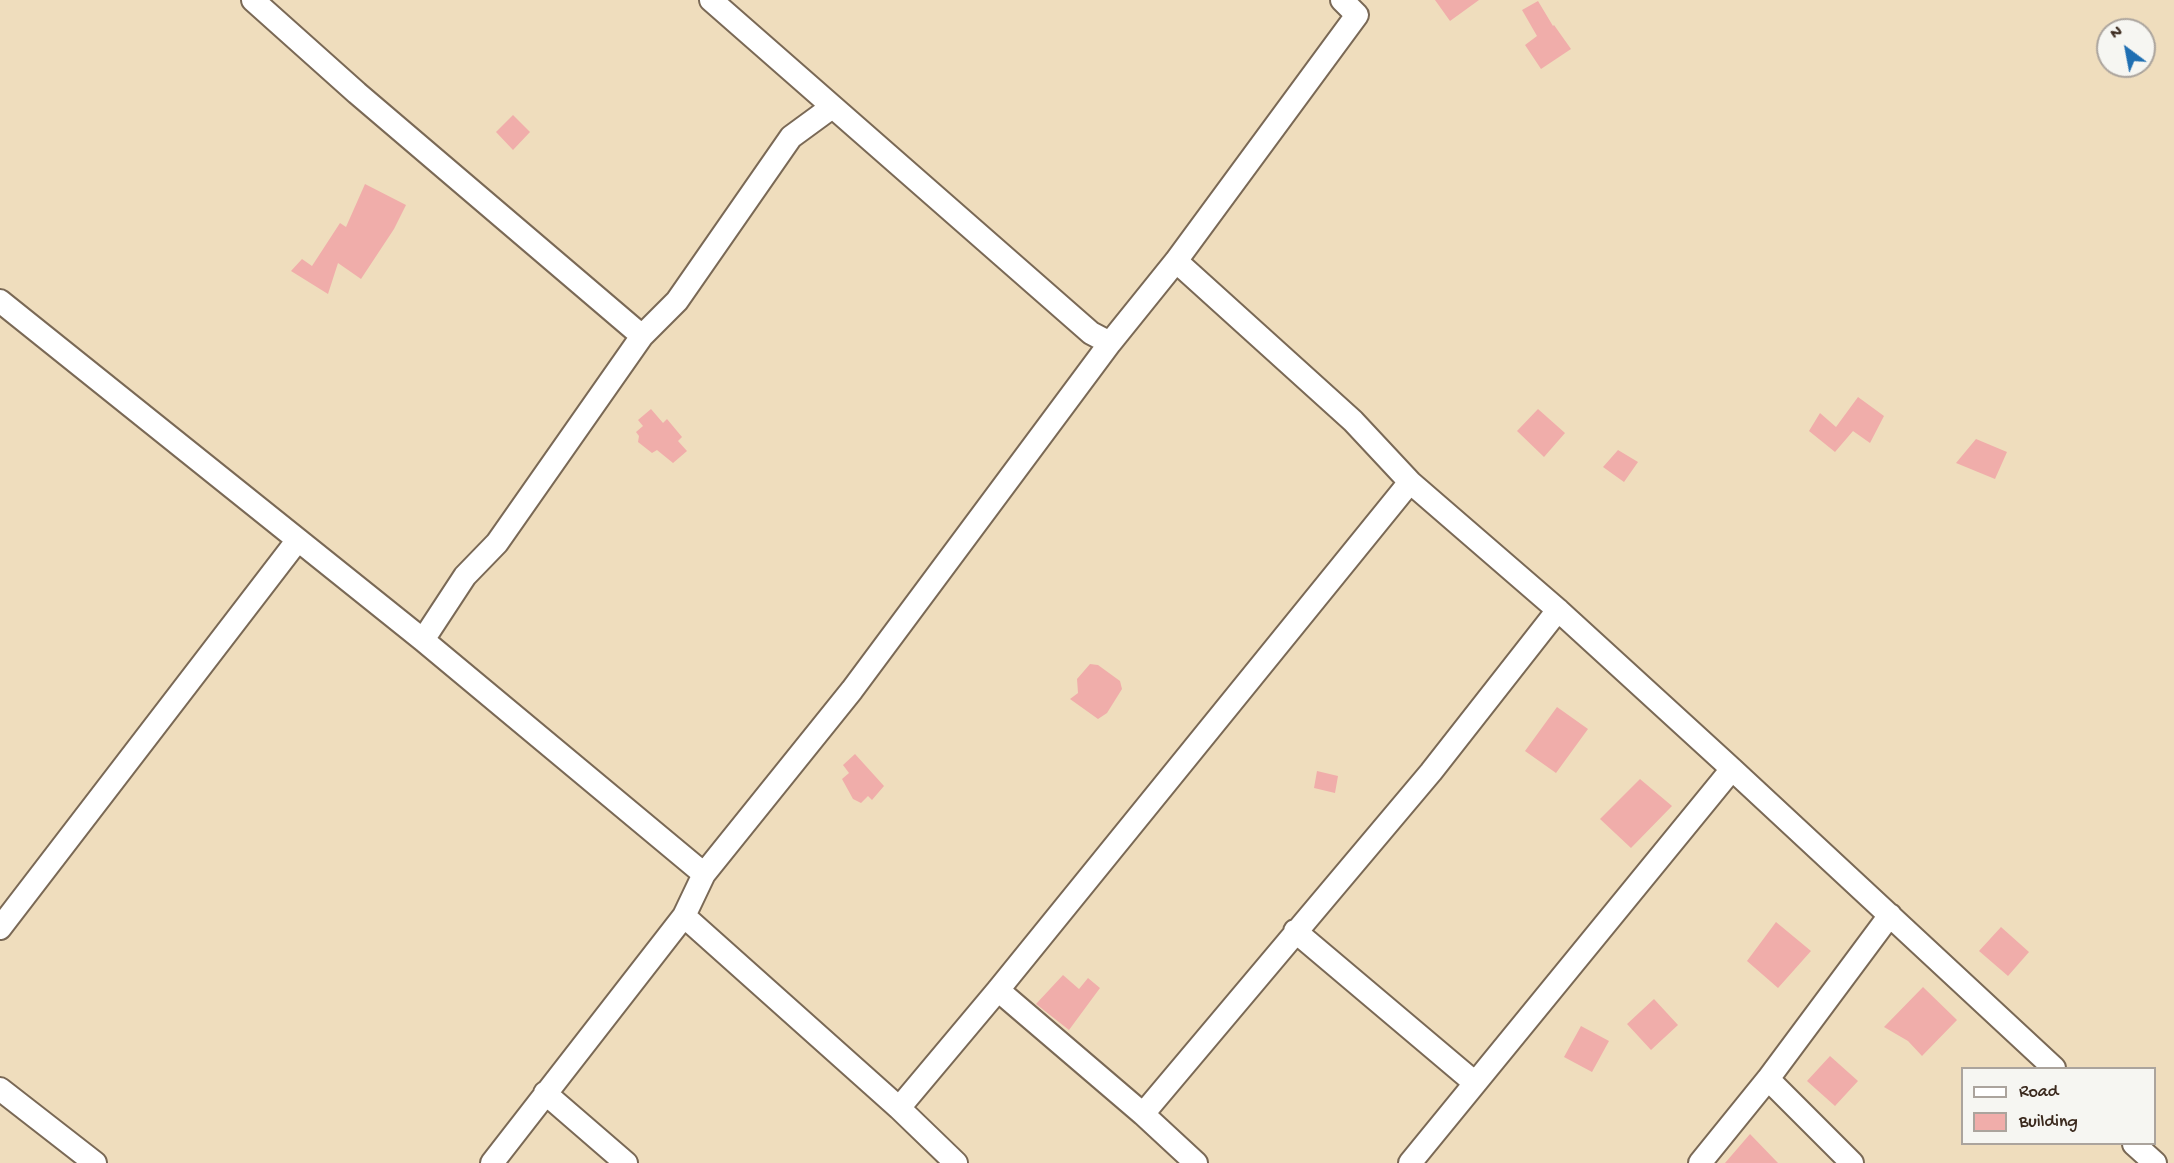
<!DOCTYPE html>
<html>
<head>
<meta charset="utf-8">
<style>
  body { margin:0 }
  #map { position:relative; width:2174px; height:1163px; overflow:hidden; background:#efddbd; font-family:"Gochi Hand",sans-serif }
  canvas { display:block }
  .legend { position:absolute; left:1961px; top:1067px; width:195px; height:78px; box-sizing:border-box; background:#f6f6f2; border:2px solid #aba49d; margin:0; padding:8px 10px; list-style:none; font-size:18px; color:#3b2a1e }
  .legend li { display:flex; align-items:center; gap:12px; height:30px }
  .legend b { width:30px; border:2px solid #aba49d }
  .north { position:absolute; left:2096px; top:18px; width:60px; height:60px; box-sizing:border-box; background:#f6f6f2; border:2px solid #aba49d; border-radius:50%; rotate:328deg; font-size:16px; font-weight:700; line-height:24px; text-align:center; color:#3b2a1e }
  .north::after { content:''; display:block; margin:auto; width:21px; height:27px; background:#1f6fb2; clip-path:polygon(50% 0,100% 100%,50% 72%,0 100%) }
</style>
</head>
<body>
<div id="map">
<canvas width="2174" height="1163"></canvas>
<ul class="legend">
<li><b style="height:8px;background:#fff"></b>Road</li>
<li><b style="height:16px;background:#f0adaa"></b>Building</li>
</ul>
<div class="north">N</div>
</div>
<script>
const c = document.querySelector('canvas').getContext('2d');
c.lineJoin = 'round';
function fill(path, color) { c.fillStyle = color; c.fill(path, 'evenodd'); }
function trace(path, color, width, dash) { c.strokeStyle = color; c.lineWidth = width; c.lineCap = dash ? 'butt' : 'round'; c.setLineDash(dash || []); c.stroke(path); }
fill(new Path2D(`
  M1435,0H1479L1450,21Z
  M1538,1L1553,26L1554,25L1571,49L1541,69L1525,45L1537,36L1522,10Z
  M513,115L530,132L513,150L496,132Z
  M365,184L406,205L394,229L361,279L338,263L328,294L291,271L302,259L312,266L340,223L346,227Z
  M1858,397L1884,416L1870,443L1853,431L1835,452L1809,431L1820,413L1836,427Z
  M651,409L663,423L667,419L682,437L678,441L687,451L673,463L657,450L652,453L638,442L639,436L636,432L643,426L638,420Z
  M1538,409L1565,433L1544,457L1517,431Z
  M1976,439L2007,452L1995,479L1956,463Z
  M1618,450L1638,462L1624,482L1603,467Z
  M1090,664L1098,665L1120,681L1122,689L1107,713L1098,719L1070,699L1078,693L1077,679Z
  M1557,707L1588,729L1556,773L1525,751Z
  M855,754L884,786L872,800L868,796L861,803L853,799L842,779L849,773L843,765Z
  M1317,771L1338,776L1335,793L1314,788Z
  M1640,779L1672,806L1631,848L1600,819Z
  M1776,922L1811,951L1778,988L1747,961Z
  M2001,927L2029,952L2008,976L1979,951Z
  M1063,975L1079,989L1088,978L1100,988L1069,1030L1036,1004Z
  M1923,987L1957,1020L1922,1056L1908,1041L1884,1027Z
  M1654,999L1678,1025L1651,1050L1627,1024Z
  M1581,1026L1609,1041L1592,1072L1564,1057Z
  M1830,1056L1858,1081L1835,1106L1807,1081Z
  M1750,1134L1778,1163H1725Z`), '#f0adaa');
const minor = new Path2D(`
  M253,0L357,93L642,336
  M711,0L1091,333L1110,343
  M1176,261L1353,421L1410,482L1558,610L1732,769L2054,1068
  M0,301L423,640L704,874
  M423,640L465,576L497,543L642,336L677,301L791,137L832,107
  M684,916L899,1108L956,1163
  M0,928L297,541
  M1295,931L1475,1083
  M998,990L1143,1114
  M1768,1079L1852,1163
  M0,1089L95,1163
  M545,1093L626,1163
  M899,1108L998,990L1410,482
  M2134,1144L2155,1163
  M492,1163L684,916L704,874L852,690L1110,343L1176,261L1357,15L1342,0
  M1196,1163L1143,1114L1431,772L1558,610
  M1410,1163L1732,769
  M1700,1163L1768,1079L1890,915`);
trace(minor, '#7a6956', 26);
trace(minor, '#fff', 22);
</script>
</body>
</html>
